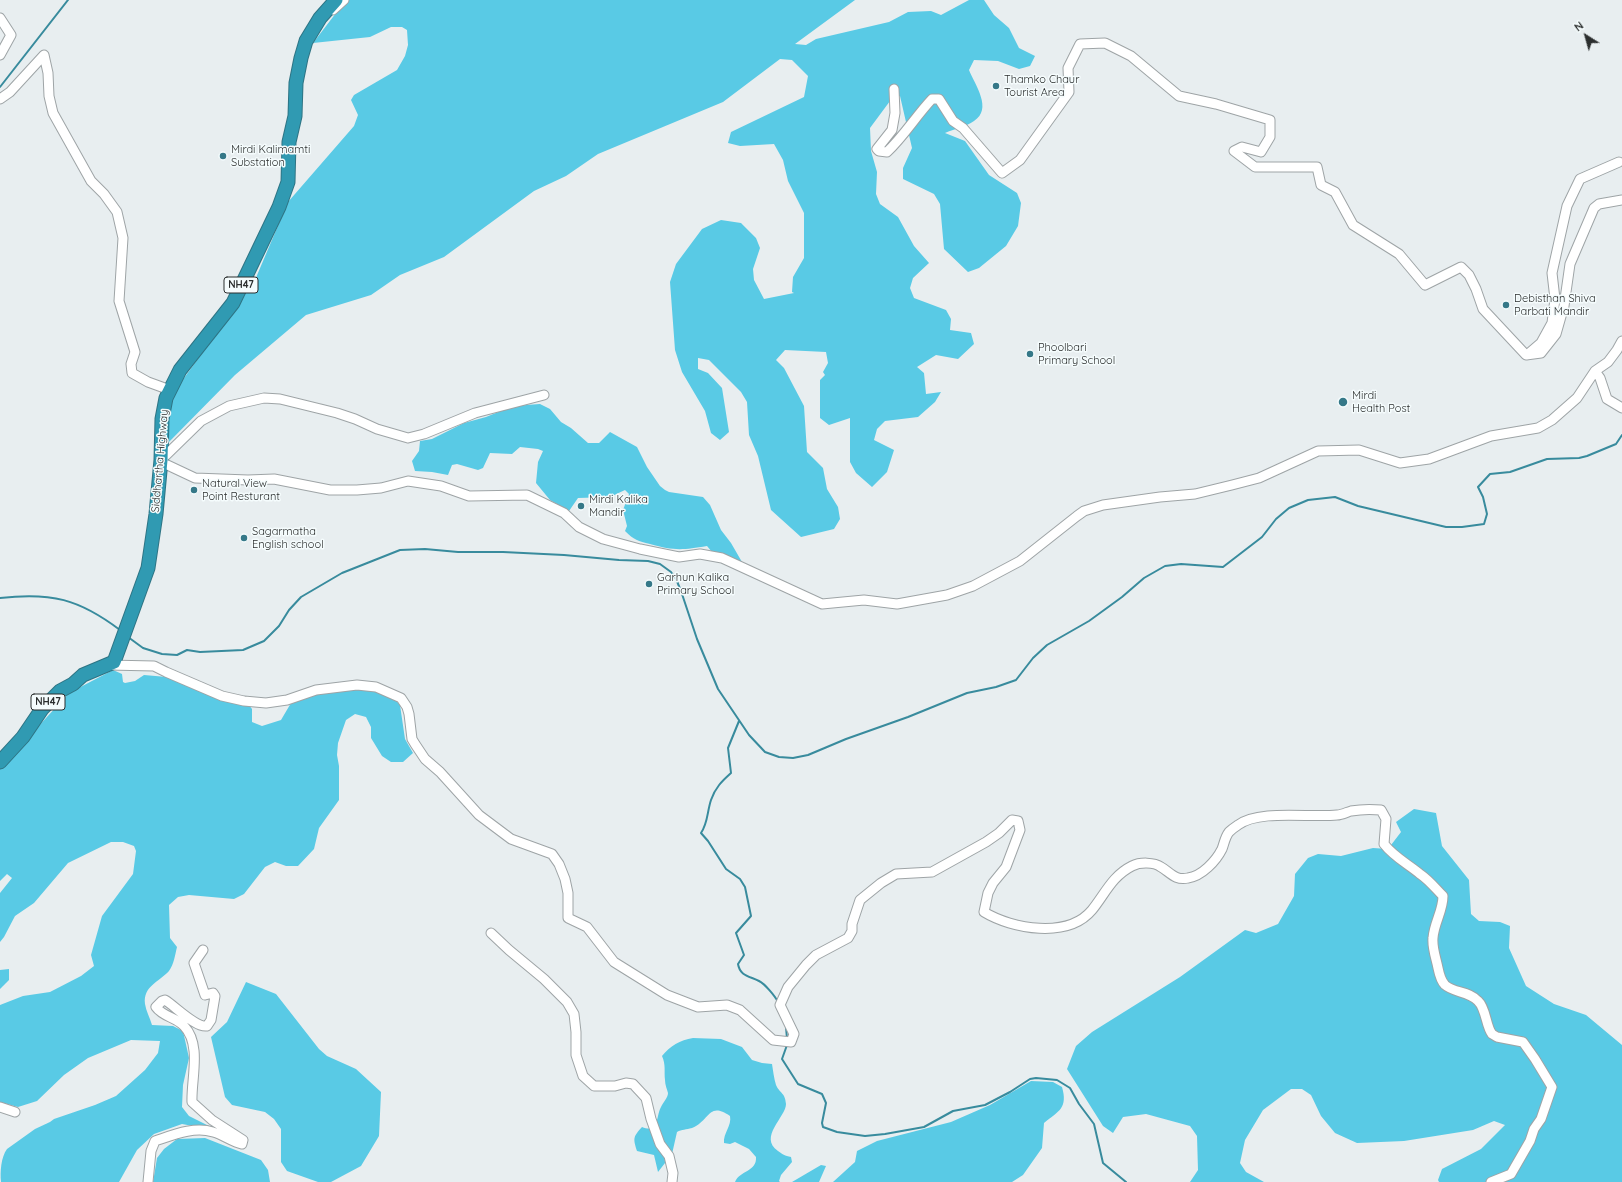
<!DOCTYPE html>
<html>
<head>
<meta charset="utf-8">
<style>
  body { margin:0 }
  #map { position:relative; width:1622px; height:1182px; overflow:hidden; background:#e8eef0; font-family:Quicksand,sans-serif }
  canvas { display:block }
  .north { position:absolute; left:1566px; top:16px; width:40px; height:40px; -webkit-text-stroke:3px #f5fcfd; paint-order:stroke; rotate:323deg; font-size:11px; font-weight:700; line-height:16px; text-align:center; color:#2b2e2e }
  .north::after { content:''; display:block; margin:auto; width:14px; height:18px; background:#2b2e2e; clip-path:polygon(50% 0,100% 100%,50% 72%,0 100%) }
</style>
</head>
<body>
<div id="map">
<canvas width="1622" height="1182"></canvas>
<div class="north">N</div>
</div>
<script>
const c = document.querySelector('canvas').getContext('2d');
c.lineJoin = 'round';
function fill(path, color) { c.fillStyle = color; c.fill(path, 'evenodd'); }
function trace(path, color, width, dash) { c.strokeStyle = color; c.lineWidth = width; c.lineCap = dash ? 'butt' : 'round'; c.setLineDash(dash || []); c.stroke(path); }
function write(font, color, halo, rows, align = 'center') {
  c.font = font + ' Quicksand,sans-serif'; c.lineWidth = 3; c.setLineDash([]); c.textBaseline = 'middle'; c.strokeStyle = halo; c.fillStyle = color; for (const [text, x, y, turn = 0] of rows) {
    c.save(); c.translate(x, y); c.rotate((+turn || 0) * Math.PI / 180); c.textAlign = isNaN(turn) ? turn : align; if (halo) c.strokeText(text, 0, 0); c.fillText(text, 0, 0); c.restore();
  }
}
fill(new Path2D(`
  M346,0H855L795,44L806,45L816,39L889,22L908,12L931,11L941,15L969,0H984L994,15L1009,28L1019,48L1035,56L1030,66L1019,69L998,61L974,60L969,70C975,85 993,109 974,121C966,127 954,129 945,133L965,141L989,175L1017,193L1021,203L1018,226L1006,246L979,268L968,272L944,249L940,204L934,194L903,179V168L912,148L900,96L890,101L870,128L871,151L877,172L876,194L880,204L898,217L914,246L929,263L913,278L910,288L914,298L946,310L951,319L950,330L971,333L974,344L958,359L936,355L917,367L924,373L926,394L941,392L935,402L918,417L885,421L877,429L874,440L894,450L887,472L872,487L856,473L850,462V418L829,425L820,418V380L825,375L823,372L828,363L826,352L785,350L776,360L784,368L804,406L807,452L823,468L827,489L838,507L840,519L834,529L801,537L771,510L758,456L749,435L747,402L741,392L709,360L698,358V369L708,373L722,388L729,432L720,440L711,433L705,411L682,372L675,350L670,282L676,264L702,229L721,220L741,223L756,238L760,248L753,269L754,280L764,299L794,293L792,292L793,277L804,258V213L788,181L783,160L774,144L740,146L728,143L731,132L804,97L808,76L792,60L780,59L723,102L598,154L566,176L534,191L444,257L400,275L371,295L306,315L235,375L169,442L164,433L168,411L179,385L255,280L288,202L354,126L358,115L351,100L354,95L397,70L405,56L408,45L407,30L402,27H391L370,37L313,43Z
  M540,404L550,409L561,422L571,428L588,443H599L610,432L637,447L647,467L660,486L665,490L669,492L703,497L710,505L721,530L731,543L742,562L712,552L707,546C683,550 674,551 650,544C638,541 634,540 625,531L627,526L623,510L629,494L625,490L610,497L578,498L569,511L550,500L536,483L538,462L543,451L538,449L520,447L512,454L490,453L483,468L478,470L457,464L452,465L448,475L432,472L415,471L412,461L419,451L420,441L432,439L464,423L486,417L513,406Z
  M113,670L122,674L123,682L125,683L135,681L144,675L167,677L249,705L252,709V722L262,726L281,720L291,703L307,695L362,688L389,696L395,699L400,705L405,739L413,753L403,762H391L382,756L371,738V727L366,717L355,714L346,720L338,743L337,755L339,766V800L319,828L314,849L298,866H286L275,862L265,867L244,894L234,899L189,895L178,897L169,905L170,938L177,947C175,955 174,964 169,971C159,982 143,986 145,1004C146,1011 150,1018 152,1025L173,1026L183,1031L189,1058L183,1085L182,1107L189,1116L215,1129L204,1128L182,1124L154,1134L137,1150L119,1182H1C0,1172 1,1157 7,1149L35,1129L50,1122L54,1119L95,1105L116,1096L145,1070L158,1053L160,1041L131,1040L88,1058L64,1075L37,1101L18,1107L0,1102V1005L23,996L50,992L81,976L94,966L91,955L102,916L133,874L136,851L134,846L123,842H111L68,863L34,903L15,916L4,937L0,942V893L12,878L7,874L0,881V768L69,693Z
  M1414,809L1436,813L1442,846L1469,880L1471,914L1479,921L1500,922L1510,926L1509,948L1526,986L1554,1004L1586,1015L1622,1045V1182H1439L1438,1180L1442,1169L1481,1149L1505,1125L1494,1121L1473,1130L1404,1141L1357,1143L1335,1133L1321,1116L1311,1095L1302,1089H1291L1263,1110L1245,1140L1240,1163L1246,1172L1264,1182H1190L1198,1170L1197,1136L1190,1126L1146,1114L1123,1117L1113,1133L1103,1126L1067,1069L1076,1046L1092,1032L1180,977L1245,930L1256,933L1278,924L1294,896L1295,874L1308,858L1318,854L1341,856L1373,848L1388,849L1401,832L1396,822Z
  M9,969V980L0,989V970Z
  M246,982L276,994L319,1049L327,1056L356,1069L381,1092L379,1136L361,1166L331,1182H318L287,1171L281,1162V1129L274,1119L265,1112L232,1105L225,1097L211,1037L227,1022Z
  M693,1038L721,1039L742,1047L752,1060L762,1063L772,1064C773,1070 774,1079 776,1085C780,1094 785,1092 786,1104C786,1117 758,1137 778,1151C782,1154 785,1156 791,1157L792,1162L781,1175L779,1181L780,1182H735C740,1170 757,1172 756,1157L749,1149L735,1142L730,1144L724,1143C723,1133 732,1126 730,1116C708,1101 710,1121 692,1128C686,1130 682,1129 677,1132L672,1154L658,1172L654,1155L637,1151C633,1138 633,1137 642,1127C659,1134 656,1116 661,1107C663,1102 668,1098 668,1093C667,1089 665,1085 665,1080C664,1071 666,1065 662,1056C670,1046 680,1040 693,1038Z
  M1031,1081L1053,1082L1062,1087C1068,1108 1059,1111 1044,1123L1042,1148L1023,1175L1012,1182H833L855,1162L857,1151L877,1141L951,1122L990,1105Z
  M205,1138L261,1160L268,1170L270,1182H153L157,1158L164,1149L177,1139Z
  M821,1165L826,1166L819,1182H792Z`), '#59cae5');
trace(new Path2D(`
  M0,87L68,0
  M0,598C51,592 79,599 120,630
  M128,637L143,648L162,654L177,655L187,650L200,652L243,650L264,641L279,626L289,610L301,597L342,573L400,550L425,549L458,552H503L564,555L619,560L648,561L660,564L671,572L676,579L681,591L697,639L718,689L749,735L765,752L779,757L793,758L808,755L846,739L908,717L967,693L996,687L1016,680L1033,658L1047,645L1089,621L1122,597L1144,578L1165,566L1181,564L1223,567L1262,537L1276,519L1289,508L1308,500L1335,497L1358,506L1446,527H1462L1484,524L1487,514L1483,497L1478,487L1490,474L1510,472L1547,459L1579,458L1587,456L1616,444L1622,435
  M739,721L728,748L731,773C722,781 715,788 711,800C707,812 708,823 701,833L708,841L726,869L740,879L745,887L751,916L736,933L744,955L738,964C740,976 749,976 759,981C765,984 775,996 778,1002
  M786,1027L787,1039
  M787,1045L782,1059L798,1084L822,1094L826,1103L822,1123L823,1127L837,1132L865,1136L885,1134L924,1127L953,1111L985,1105L1010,1092L1030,1079L1036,1078L1057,1080L1070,1088L1079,1104L1094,1124L1103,1163L1126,1182`), '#388b9d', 2);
const minor = new Path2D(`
  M333,10L344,0
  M0,18L11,35L0,55
  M894,89L895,113L892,130L877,149L879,151L887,152C904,136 916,116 932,99H939L953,121L963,128L1002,173L1020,160L1069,92L1068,68L1080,44L1105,43L1131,56L1179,96L1216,104L1270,120V137L1261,152L1242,147L1234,151L1255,167H1317L1321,185L1335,192L1353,225L1399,254L1425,285L1461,267L1469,275L1476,289L1483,309L1526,355L1541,353L1556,334L1564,306L1570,264L1594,208L1599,204L1622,200
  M0,99L10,92L44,55L48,73L49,96L53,113L91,181L104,194L117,212L123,238L119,301L135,352L131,364L132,373L148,382L170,390
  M1527,355L1541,343L1552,323L1555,299L1552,273L1567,206L1580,179L1619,162
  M1595,371L1600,378L1607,399L1622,408
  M161,460L201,421L229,406L264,398L280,399L337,413L355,419L377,429L408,438L424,434L475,413L544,395
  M161,462L195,478L248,480L274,479L330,490H357L381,488L408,481L441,486L469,496L527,495L564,513L579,527L603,539L640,549L679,557L700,554L722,558L822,604L864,600L897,604L947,595L973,586L1020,561L1077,516L1084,511L1103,505L1160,497L1195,494L1232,485L1259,478L1318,451L1359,450L1400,463L1429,459L1491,436L1538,428L1552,420L1577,398L1595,371L1608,362L1617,350L1622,341
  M108,665L154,666L166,672L222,696L244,701L266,703L287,700L316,690L357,685L376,687L401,698L407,707L409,714L412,739L415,744L425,759L440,772L479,815L511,839L552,854L559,864L565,879L568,893V918L587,927L614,962L667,995L698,1007L727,1005L740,1010L773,1040L791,1042L794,1034L780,1005L788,987L806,965L816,955L848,938L852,931V924L860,900L881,883L896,874L932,872L986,842L999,833L1012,820L1018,821L1020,830L1006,867L993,883L988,893L984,912C1012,929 1068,939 1092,910C1105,894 1112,876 1132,866C1140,862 1154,862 1161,867C1170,872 1175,881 1188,878C1202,876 1216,861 1222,849C1224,844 1225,837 1229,832C1231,830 1235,827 1238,825C1259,809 1310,818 1337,815C1342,815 1347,812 1351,811C1362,809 1371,809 1381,810L1386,819L1384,844C1394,857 1408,864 1420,874C1429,880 1436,889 1443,896C1443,911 1434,923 1433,938C1432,948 1436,958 1438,968C1439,973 1441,981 1445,985C1454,993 1469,991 1478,1001C1486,1008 1486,1027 1492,1034L1497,1037L1523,1042L1535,1059L1552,1087L1541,1119L1534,1129L1530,1141L1511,1174L1491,1182
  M491,933L509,950L544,979L567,1002L574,1014L576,1032V1055L583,1076L594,1086H615L626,1083L633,1084L646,1098L651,1119L660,1144L669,1156L673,1173L672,1182
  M0,1107L15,1112
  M148,1182L151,1151L155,1141C173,1135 194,1126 213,1132C224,1135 232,1142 242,1144L243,1140L212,1120L192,1102C191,1079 202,1045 184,1026C176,1017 163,1017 156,1007L162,1001L165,1000C175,1006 196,1028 207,1026L211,1020L215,996L213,993L205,995L194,963L203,950`);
const highway = new Path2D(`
  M0,762L23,737L42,709L60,691L73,684L83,675L114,662L148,568L156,514L161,460L162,419L166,398L180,370L233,303L279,207L288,182L289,142L295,116L296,83L301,58L306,41L320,18L336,0`);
trace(minor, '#9ea4a6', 11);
trace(highway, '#2e7484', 15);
trace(minor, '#fff', 9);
trace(highway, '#309ab2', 13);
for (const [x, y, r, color] of [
  [996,86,4,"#357888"],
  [223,156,4,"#357888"],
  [1506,305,4,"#357888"],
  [1030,354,4,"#357888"],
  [1343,402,5,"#357888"],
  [194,490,4,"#357888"],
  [581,506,4,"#357888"],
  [244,538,4,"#357888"],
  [649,584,4,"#357888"]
]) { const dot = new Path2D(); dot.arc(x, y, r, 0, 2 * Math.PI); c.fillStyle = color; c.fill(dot); trace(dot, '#f5fcfd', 1.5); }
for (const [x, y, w] of [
  [241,285,34],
  [48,702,34]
]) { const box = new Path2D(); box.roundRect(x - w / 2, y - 8, w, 16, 3); c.fillStyle = '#f5fcfd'; c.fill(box); trace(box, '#2b2e2e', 1); }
write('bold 10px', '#2b2e2e', null, [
  ["NH47",241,285],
  ["NH47",48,702]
]);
write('11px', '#2b2e2e', '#f5fcfd', [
  ["Thamko Chaur",1004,80],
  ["Tourist Area",1004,93],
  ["Mirdi Kalimamti",231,150],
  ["Substation",231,163],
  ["Debisthan Shiva",1514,299],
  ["Parbati Mandir",1514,312],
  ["Phoolbari",1038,348],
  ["Primary School",1038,361],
  ["Mirdi",1352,396],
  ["Health Post",1352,409],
  ["Natural View",202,484],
  ["Point Resturant",202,497],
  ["Mirdi Kalika",589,500],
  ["Mandir",589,513],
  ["Sagarmatha",252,532],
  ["English school",252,545],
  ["Garhun Kalika",657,578],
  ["Primary School",657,591]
], 'left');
write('11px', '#2b2e2e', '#f5fcfd', [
  ["Siddhartha Highway",160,461,-85]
]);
</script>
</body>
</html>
